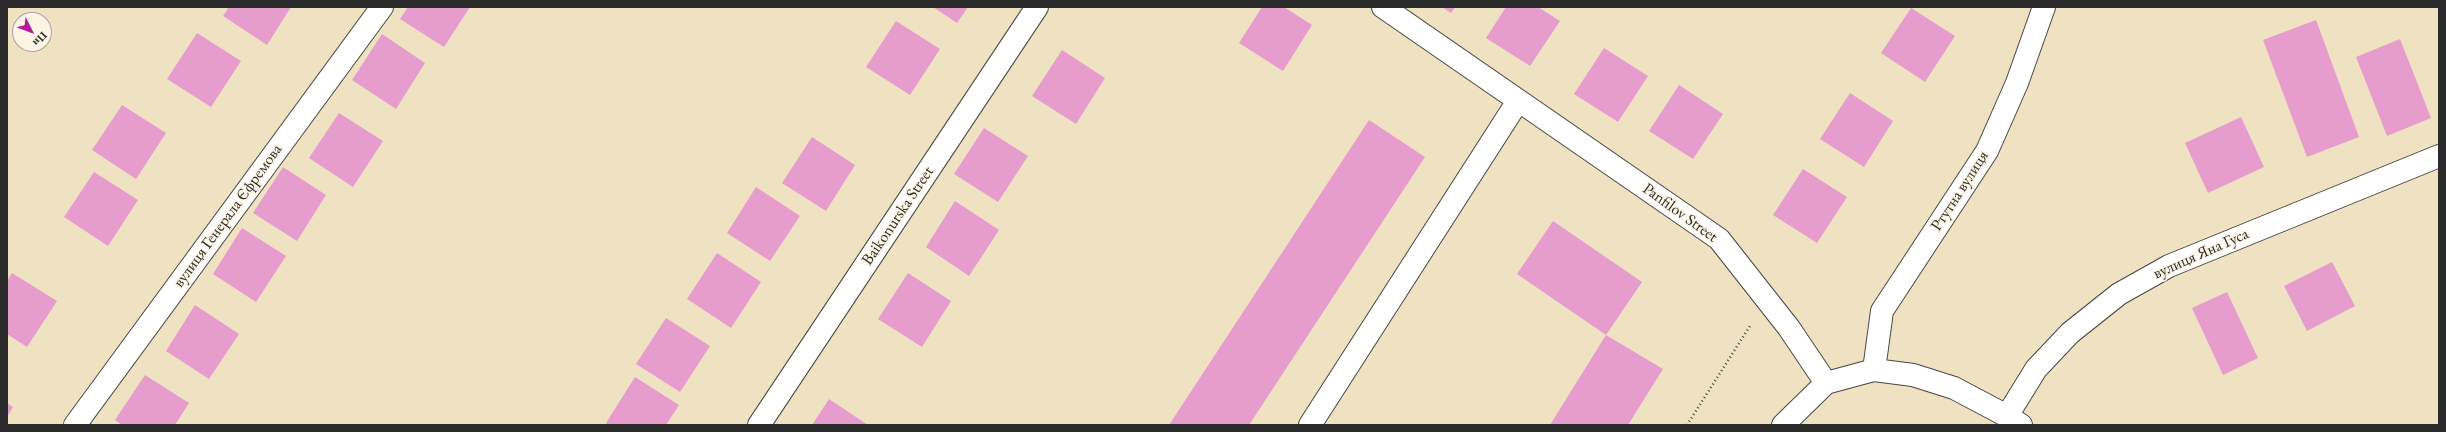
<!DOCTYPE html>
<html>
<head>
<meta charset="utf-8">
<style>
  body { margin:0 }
  #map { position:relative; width:2446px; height:432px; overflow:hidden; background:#efe2c2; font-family:"EB Garamond",serif }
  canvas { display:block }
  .frame { position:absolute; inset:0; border:8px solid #2b2b2b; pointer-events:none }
  .north { position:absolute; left:12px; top:12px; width:40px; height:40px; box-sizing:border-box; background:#fcf5e5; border:1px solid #a8a49b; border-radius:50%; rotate:132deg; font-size:11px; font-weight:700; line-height:16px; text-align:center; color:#2b2b2b }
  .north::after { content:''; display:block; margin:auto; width:14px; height:18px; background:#b5179e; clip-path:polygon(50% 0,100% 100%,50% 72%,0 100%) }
</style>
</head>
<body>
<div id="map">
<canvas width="2446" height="432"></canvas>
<div class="frame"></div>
<div class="north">Пн</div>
</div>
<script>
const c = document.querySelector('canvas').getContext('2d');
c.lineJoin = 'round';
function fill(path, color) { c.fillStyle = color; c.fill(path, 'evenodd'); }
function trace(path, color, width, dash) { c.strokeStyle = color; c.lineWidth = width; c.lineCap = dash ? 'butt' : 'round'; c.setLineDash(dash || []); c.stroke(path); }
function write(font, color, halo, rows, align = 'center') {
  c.font = font + ' "EB Garamond",serif'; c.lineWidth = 3.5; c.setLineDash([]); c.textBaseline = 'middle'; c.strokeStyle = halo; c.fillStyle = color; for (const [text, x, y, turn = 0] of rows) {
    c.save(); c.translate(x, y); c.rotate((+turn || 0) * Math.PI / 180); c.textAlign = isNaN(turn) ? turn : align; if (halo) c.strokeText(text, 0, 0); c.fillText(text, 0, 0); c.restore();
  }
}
fill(new Path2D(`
  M229,7H291L267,45L223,16Z
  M408,7H470L444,47L400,19Z
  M933,7H968L957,23Z
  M1262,7H1284L1312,25L1283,71L1239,43Z
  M1442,7H1455L1451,13Z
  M1506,7H1538L1560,21L1530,66L1486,38Z
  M1911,8L1955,36L1925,82L1881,53Z
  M2316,20L2359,137L2307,157L2263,40Z
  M896,21L940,49L910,95L866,67Z
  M197,33L241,61L211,107L167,79Z
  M382,34L425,63L396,109L352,80Z
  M2400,39L2431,118L2387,136L2356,57Z
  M1604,48L1648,76L1618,122L1574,94Z
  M1062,50L1105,78L1076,124L1032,96Z
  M1679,85L1723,114L1693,159L1649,131Z
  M1850,93L1893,121L1864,167L1820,139Z
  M122,105L166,133L136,179L92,150Z
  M339,113L383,141L353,187L309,158Z
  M2241,117L2264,167L2208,193L2185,143Z
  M1369,120L1425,157L1249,425H1169Z
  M984,128L1028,156L998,202L954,174Z
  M812,137L855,165L826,211L782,183Z
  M283,167L326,195L297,241L253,213Z
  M1803,169L1847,197L1817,243L1773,215Z
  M94,172L138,200L108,246L64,217Z
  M756,187L800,216L770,261L727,233Z
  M955,201L999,230L969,276L926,247Z
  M1553,221L1642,282L1606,335L1663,369L1628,425H1550L1606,335L1517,274Z
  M242,228L286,256L256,302L213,274Z
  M717,253L761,282L731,328L687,299Z
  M2332,262L2355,306L2307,331L2284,286Z
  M12,273L57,301L27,347L7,334V281Z
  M908,273L951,301L922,347L878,319Z
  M2227,292L2258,358L2223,375L2192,308Z
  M195,305L239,334L209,379L166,351Z
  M666,318L710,346L680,392L636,364Z
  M145,375L189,403L175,425H122L115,420Z
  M635,377L679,405L666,425H609L606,423Z
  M829,399L868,425H812Z
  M7,403L13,407L7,417Z`), '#e69ccd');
const minor = new Path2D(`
  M1383,7L1719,239L1789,328L1826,383
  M1874,370L1882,311L1987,151L2017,83L2044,7
  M2007,416L2036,369L2070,333L2119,294L2169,266L2439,156
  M75,425L382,7
  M759,425L1037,7
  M1310,425L1518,101`);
const major = new Path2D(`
  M1783,425L1826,383L1874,370L1913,375L1954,388L2007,416L2021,425`);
trace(minor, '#484642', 24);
trace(major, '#484642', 24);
trace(new Path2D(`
  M1687,425L1750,326`), '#484642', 2.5, [1, 3]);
trace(minor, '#fff', 22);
trace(major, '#fff', 22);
write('16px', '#2b2b2b', '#fcf5e5', [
  ["Ртутна вулиця",1960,191,-57],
  ["Panfilov Street",1680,213,36],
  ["вулиця Генерала Єфремова",228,216,-54],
  ["Baikonurska Street",898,216,-56],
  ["вулиця Яна Гуса",2201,254,-24]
]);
</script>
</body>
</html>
